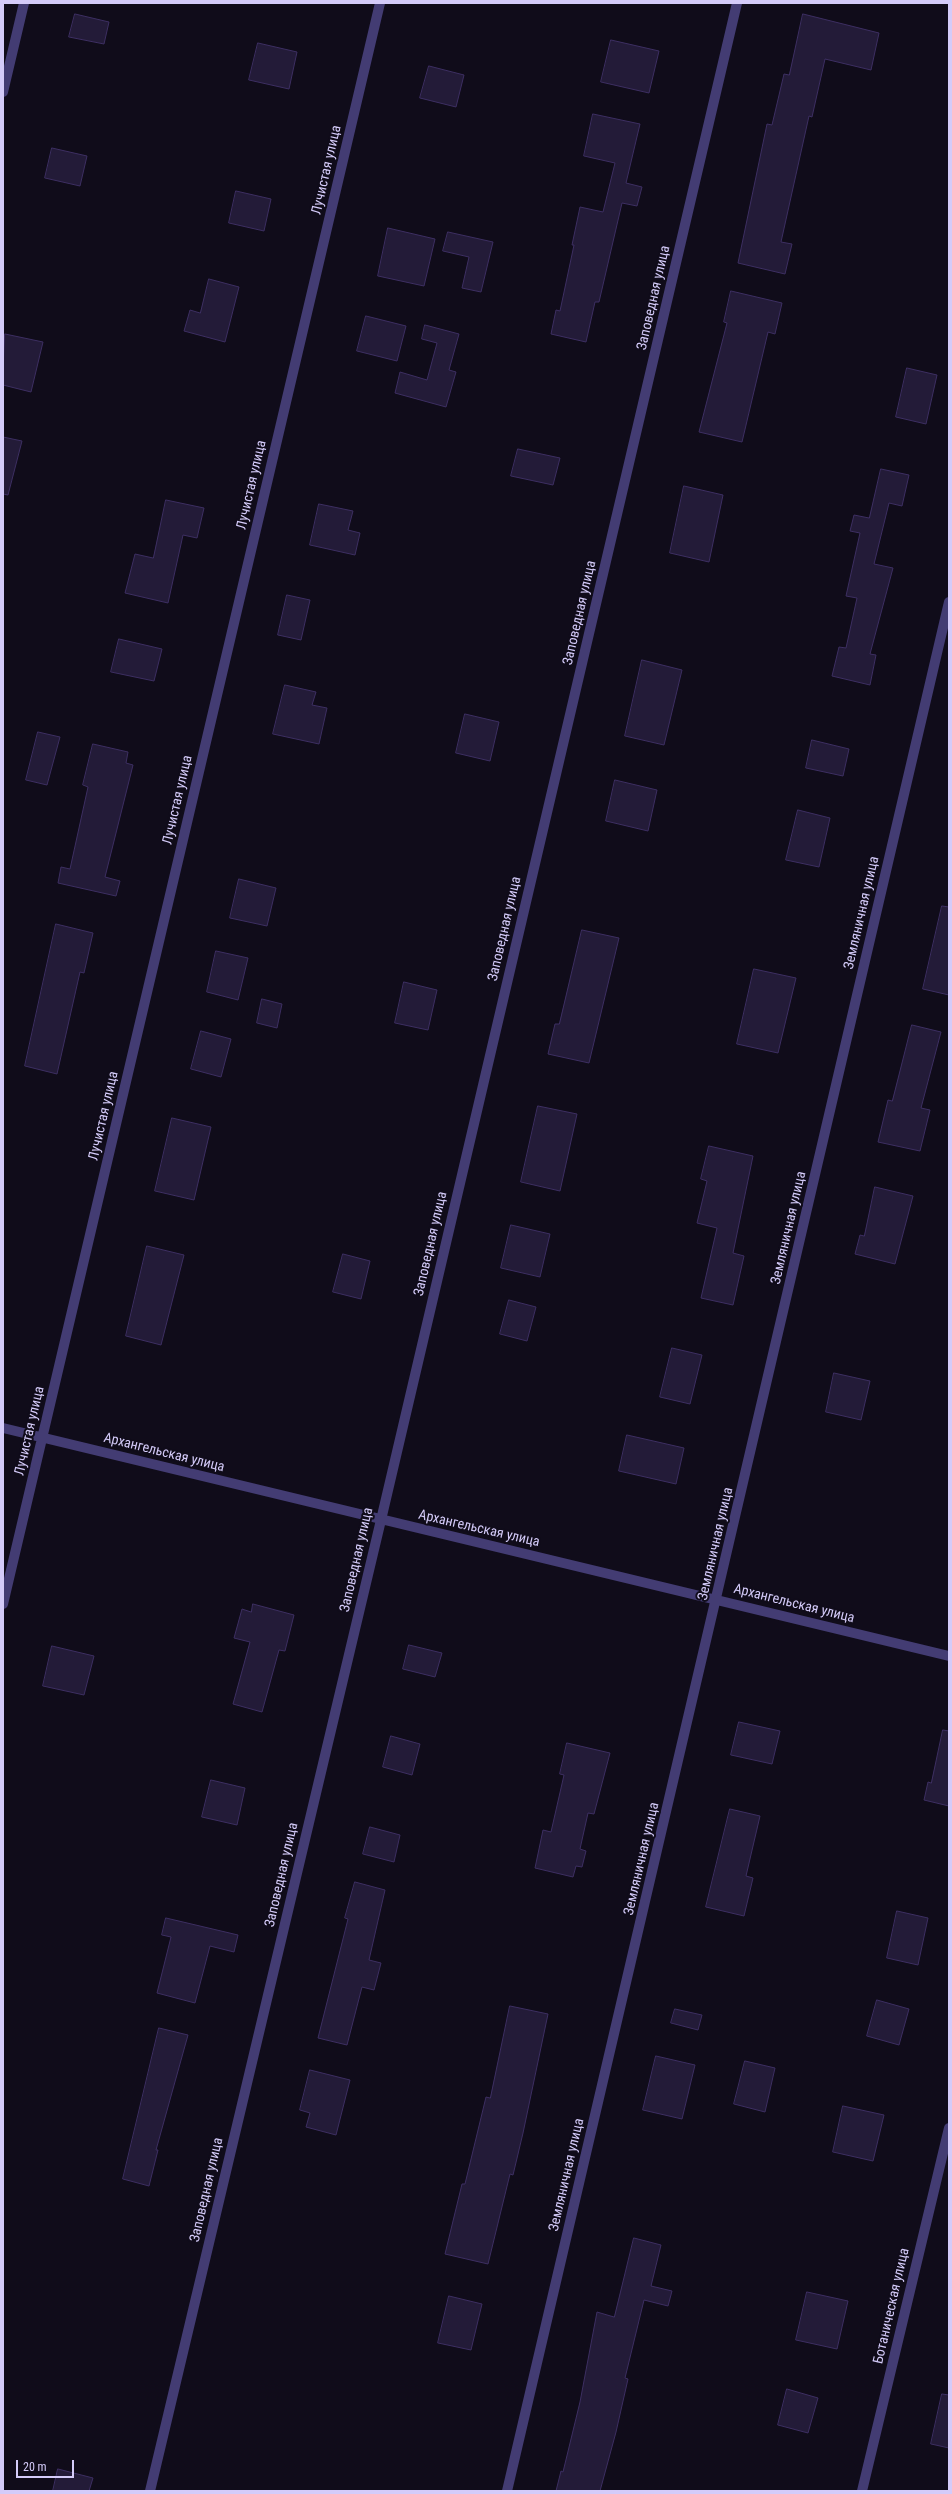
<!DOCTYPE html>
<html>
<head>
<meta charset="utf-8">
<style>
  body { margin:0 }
  #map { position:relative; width:952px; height:2494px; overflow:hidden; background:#100c1a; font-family:"Roboto Condensed",sans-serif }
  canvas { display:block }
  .frame { position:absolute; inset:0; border:4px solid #d4cbf9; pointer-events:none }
  .scale { position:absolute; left:16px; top:2460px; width:58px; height:18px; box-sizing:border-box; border:2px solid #d4cbf9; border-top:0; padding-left:5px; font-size:12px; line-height:14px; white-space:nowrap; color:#d4cbf9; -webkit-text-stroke:3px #100c1a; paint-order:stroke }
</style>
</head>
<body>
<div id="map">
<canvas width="952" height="2494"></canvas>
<div class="frame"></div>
<div class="scale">20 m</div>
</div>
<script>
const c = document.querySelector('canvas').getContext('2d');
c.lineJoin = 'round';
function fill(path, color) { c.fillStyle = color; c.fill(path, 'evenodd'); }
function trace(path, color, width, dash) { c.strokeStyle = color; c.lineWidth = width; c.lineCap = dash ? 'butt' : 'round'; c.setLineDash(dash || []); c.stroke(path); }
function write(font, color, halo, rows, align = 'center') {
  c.font = font + ' "Roboto Condensed",sans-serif'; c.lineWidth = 4; c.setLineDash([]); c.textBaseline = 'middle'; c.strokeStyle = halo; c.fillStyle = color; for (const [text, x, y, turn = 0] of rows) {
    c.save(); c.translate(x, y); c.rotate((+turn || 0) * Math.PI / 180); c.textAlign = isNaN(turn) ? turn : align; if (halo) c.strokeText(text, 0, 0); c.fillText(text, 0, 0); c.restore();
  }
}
const building = new Path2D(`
  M75,14L109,22L104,44L69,37Z
  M803,14L879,33L871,70L825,59L812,117L809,116L781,242L792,244L785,274L738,263L767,124L772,125L784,74L789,75Z
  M611,40L659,51L649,93L601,82Z
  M258,43L297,52L289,89L249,80Z
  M429,66L464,75L456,107L420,98Z
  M593,114L640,124L626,183L642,187L637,206L622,203L599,302H595L586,342L551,334L556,310L560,311L574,245H572L580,207L603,212L615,163L584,156Z
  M52,148L87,156L80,186L45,178Z
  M236,191L271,199L264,231L229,223Z
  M388,228L435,239L424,286L378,276Z
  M448,232L493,242L481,292L462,288L469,257L443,251Z
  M209,279L239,287L225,342L184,331L190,310L200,313Z
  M731,291L782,303L775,334L768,332L742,442L699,432L727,323L724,322Z
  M366,316L406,326L397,361L357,351Z
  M425,325L459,334L449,370L456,372L446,407L395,393L400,372L427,380L437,343L422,339Z
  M5,334L43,342L31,392L3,385Z
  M907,368L937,375L926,424L896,417Z
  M3,437L22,441L8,495L3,494Z
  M518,449L560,458L553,485L511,476Z
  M881,469L909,475L902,506L889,503L874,564L893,568L870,654L876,655L870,685L832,676L839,647L846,648L857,598L846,596L860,533L850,531L854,515L869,518Z
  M684,486L723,495L709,562L670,553Z
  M166,500L204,508L197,538L183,535L168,603L125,593L135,554L153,558Z
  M319,504L353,511L348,530L360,533L355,555L310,545Z
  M287,595L310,600L301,640L278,635Z
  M119,639L162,649L154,681L111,672Z
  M642,660L682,670L664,745L625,736Z
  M285,685L316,692L312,705L327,708L319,744L273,734Z
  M465,714L499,722L490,761L456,753Z
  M38,732L60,737L47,785L26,780Z
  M812,740L849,749L843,776L806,768Z
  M93,744L128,752L126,763L133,765L105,877L120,881L116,896L58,883L61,867L70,869L88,787L83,785Z
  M615,780L657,790L648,831L606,821Z
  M798,810L830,818L819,867L786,860Z
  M239,879L276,888L267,926L230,918Z
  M942,906L949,907V995L923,989Z
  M56,924L93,933L84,973L80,972L57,1074L25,1066Z
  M582,930L619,938L589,1063L548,1054L555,1024H559Z
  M216,951L248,958L238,1000L207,992Z
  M754,969L796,978L778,1053L737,1044Z
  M404,982L437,990L428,1030L395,1023Z
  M262,999L282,1004L277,1028L257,1023Z
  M912,1025L941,1032L921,1108L930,1110L920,1151L878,1142L888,1100L892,1101Z
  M201,1031L231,1039L221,1077L191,1069Z
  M538,1106L577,1114L560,1191L521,1182Z
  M172,1118L211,1127L194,1200L155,1191Z
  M709,1146L753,1156L733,1253L744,1256L733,1305L701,1298L717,1228L697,1223L707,1181L701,1179Z
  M875,1187L913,1196L895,1264L855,1254L860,1235L864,1236Z
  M511,1225L550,1234L540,1277L501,1268Z
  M147,1246L184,1255L161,1345L126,1336Z
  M343,1254L370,1261L361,1299L333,1292Z
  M509,1300L536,1307L527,1341L500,1334Z
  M672,1348L702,1355L690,1404L660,1397Z
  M834,1373L870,1381L861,1420L826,1412Z
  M627,1435L684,1448L676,1484L619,1471Z
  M253,1604L294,1615L285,1651L279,1650L262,1712L233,1704L250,1642L234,1638L242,1609L251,1612Z
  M409,1645L442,1653L435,1677L403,1669Z
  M52,1646L94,1656L84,1695L43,1686Z
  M739,1722L780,1731L772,1764L731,1755Z
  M943,1730L949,1731V1806L924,1800L928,1782L931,1783Z
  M391,1736L420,1744L412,1775L383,1767Z
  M567,1743L610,1753L594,1814L588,1813L580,1849L586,1851L582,1867L576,1866L573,1877L535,1868L543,1830L551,1832L564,1775L560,1774Z
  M211,1780L245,1788L237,1825L202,1817Z
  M730,1809L760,1816L746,1876L753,1878L744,1916L706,1907Z
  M370,1827L400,1835L394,1862L363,1854Z
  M355,1882L385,1890L369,1960L381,1963L374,1990L362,1987L347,2045L318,2038L348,1919L345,1918Z
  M897,1911L928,1918L918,1965L887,1958Z
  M166,1918L238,1935L234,1952L210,1946L195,2003L157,1993L171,1937L162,1935Z
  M877,2000L909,2009L899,2045L867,2036Z
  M510,2006L548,2014L523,2133L513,2175L510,2174L488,2264L445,2254L462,2184H465L486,2097L490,2098Z
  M675,2009L702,2015L698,2030L671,2023Z
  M159,2028L188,2035L156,2150H158L149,2186L123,2179Z
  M656,2056L695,2065L682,2119L643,2110Z
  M745,2061L775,2068L765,2112L734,2104Z
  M310,2070L350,2080L336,2135L306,2127L310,2113L300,2110Z
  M843,2106L884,2115L873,2161L833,2152Z
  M634,2238L661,2245L651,2286L672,2291L668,2306L644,2300L625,2378L628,2379L616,2432L600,2491H556L561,2471L563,2472L580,2402L597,2312L614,2317Z
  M807,2292L848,2301L837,2349L796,2340Z
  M449,2296L482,2304L471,2350L438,2343Z
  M787,2389L818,2398L808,2433L778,2425Z
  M942,2394L949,2395V2448L931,2444Z
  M58,2469L93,2478L89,2491H53Z`);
fill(building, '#231b38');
trace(building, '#3d2f62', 1);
trace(new Path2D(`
  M3,92L24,3
  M3,1428L949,1656
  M3,1604L380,3
  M150,2491L381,1520L737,3
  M507,2491L949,602
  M862,2491L949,2128`), '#433c73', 10);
write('14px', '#d4cbf9', '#100c1a', [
  ["Лучистая улица",327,170,-77],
  ["Заповедная улица",654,298,-77],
  ["Лучистая улица",252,485,-77],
  ["Заповедная улица",580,613,-77],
  ["Лучистая улица",178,800,-77],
  ["Земляничная улица",862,913,-77],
  ["Заповедная улица",505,929,-77],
  ["Лучистая улица",104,1116,-77],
  ["Земляничная улица",789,1228,-77],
  ["Заповедная улица",431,1244,-77],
  ["Лучистая улица",30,1431,-77],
  ["Архангельская улица",164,1453,14],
  ["Архангельская улица",479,1529,13],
  ["Земляничная улица",716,1544,-77],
  ["Заповедная улица",357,1560,-77],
  ["Архангельская улица",794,1604,14],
  ["Земляничная улица",642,1859,-77],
  ["Заповедная улица",282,1875,-77],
  ["Земляничная улица",567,2175,-77],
  ["Заповедная улица",207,2190,-77],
  ["Ботаническая улица",892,2306,-77]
]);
</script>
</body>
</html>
